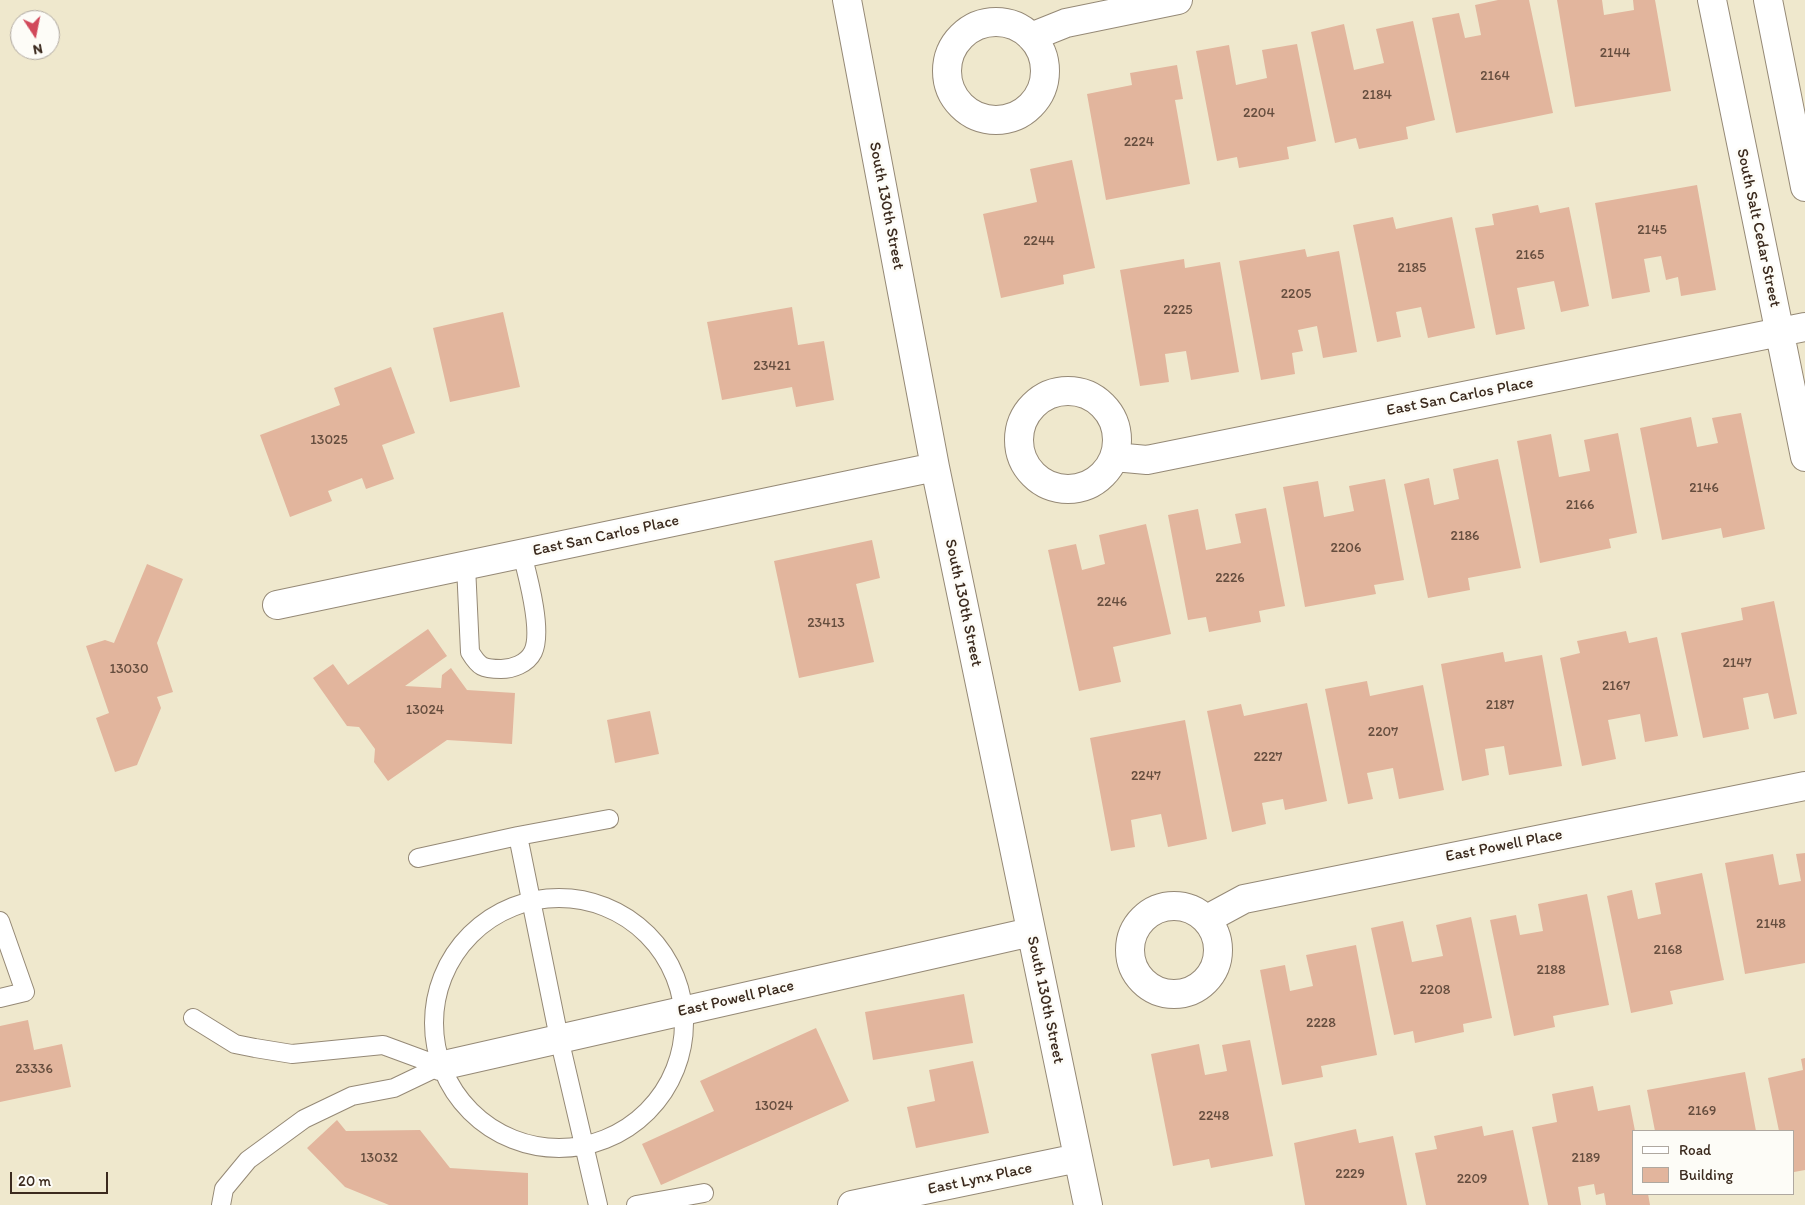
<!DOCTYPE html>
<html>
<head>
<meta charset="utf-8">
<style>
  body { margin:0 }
  #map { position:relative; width:1805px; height:1205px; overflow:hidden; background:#efe8cd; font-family:Itim,sans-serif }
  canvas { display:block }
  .legend { position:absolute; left:1632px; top:1130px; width:162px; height:65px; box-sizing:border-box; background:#fdfcf7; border:1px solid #afa8a0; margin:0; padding:6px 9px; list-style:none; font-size:15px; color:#3b2a1e }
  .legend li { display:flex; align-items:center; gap:10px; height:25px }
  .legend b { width:25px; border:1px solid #afa8a0 }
  .north { position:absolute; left:10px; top:10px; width:50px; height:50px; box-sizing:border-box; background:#fdfcf7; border:1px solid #afa8a0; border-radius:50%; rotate:169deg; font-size:14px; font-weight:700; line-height:20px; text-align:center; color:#3b2a1e }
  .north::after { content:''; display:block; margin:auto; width:18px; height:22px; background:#d1495b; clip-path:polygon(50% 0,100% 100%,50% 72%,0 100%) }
  .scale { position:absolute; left:10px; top:1172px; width:98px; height:22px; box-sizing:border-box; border:2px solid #3b2a1e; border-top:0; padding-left:6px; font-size:15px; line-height:18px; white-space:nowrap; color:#3b2a1e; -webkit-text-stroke:4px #fdfcf7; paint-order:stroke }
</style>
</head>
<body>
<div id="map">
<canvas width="1805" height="1205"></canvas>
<ul class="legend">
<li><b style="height:6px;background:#fff"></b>Road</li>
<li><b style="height:14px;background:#e2b59d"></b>Building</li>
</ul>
<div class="north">N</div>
<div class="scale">20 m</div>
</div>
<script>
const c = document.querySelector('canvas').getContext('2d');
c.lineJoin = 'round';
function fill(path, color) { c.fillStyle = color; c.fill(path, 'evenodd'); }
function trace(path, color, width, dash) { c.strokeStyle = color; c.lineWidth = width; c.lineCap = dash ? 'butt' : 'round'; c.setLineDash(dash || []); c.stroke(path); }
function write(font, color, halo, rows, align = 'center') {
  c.font = font + ' Itim,sans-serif'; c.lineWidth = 5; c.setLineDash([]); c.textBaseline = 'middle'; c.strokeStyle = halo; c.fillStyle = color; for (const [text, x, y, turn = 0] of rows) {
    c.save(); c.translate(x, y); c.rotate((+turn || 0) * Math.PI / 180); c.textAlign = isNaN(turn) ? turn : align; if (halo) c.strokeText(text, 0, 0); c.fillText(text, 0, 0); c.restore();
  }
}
fill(new Path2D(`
  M1498,0H1529L1553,113L1456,133L1432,18L1459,13L1465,38L1481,35L1475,5Z
  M1557,0H1602L1604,15L1634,10L1633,0H1655L1671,91L1575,107Z
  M1413,21L1435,120L1406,127L1408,139L1359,149L1356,138L1335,143L1311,32L1344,24L1354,70L1384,63L1376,29Z
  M1297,44L1316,141L1287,147L1289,159L1239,168L1237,157L1217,161L1196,51L1229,45L1236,85L1267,78L1262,50Z
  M1177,65L1183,99L1175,100L1190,184L1106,200L1087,94L1132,85L1130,73Z
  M1072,160L1095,268L1063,275L1064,284L1001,298L983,214L1037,202L1030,169Z
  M1697,185L1716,290L1681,296L1678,277L1666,280L1661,256L1644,259L1650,292L1612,299L1595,203Z
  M1538,205L1540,213L1569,207L1589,306L1561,312L1554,281L1517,288L1525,329L1496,335L1475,228L1494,225L1492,214Z
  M1393,217L1396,229L1452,217L1475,328L1428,338L1421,307L1396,312L1401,337L1377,342L1353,225Z
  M1305,249L1307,257L1339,251L1357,352L1323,358L1317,326L1298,330L1303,351L1292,353L1295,374L1261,380L1239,261Z
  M1184,259L1185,268L1220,262L1239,372L1191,380L1186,351L1165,354L1169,382L1140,386L1120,270Z
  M792,307L798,345L824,341L834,400L796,407L792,387L722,400L707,322Z
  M503,312L520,387L450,402L433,328Z
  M391,367L415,433L382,445L394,479L366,489L362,478L328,491L332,501L290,517L260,435L340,405L334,388Z
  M1741,413L1765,529L1723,538L1721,528L1662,540L1640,428L1691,417L1697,447L1718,443L1712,418Z
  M1618,433L1637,533L1609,539L1611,548L1540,563L1517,441L1551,434L1559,477L1590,471L1584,440Z
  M1498,459L1521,568L1468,578L1470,590L1428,598L1404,484L1429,478L1434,505L1459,499L1453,469Z
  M1385,479L1404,580L1374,585L1376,594L1305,607L1283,487L1318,481L1324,517L1354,511L1349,486Z
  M1266,508L1285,606L1259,611L1261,622L1209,632L1206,617L1188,620L1168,515L1198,509L1206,550L1241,543L1235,514Z
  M1146,524L1171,634L1113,647L1121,682L1079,691L1048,550L1076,544L1082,570L1105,564L1099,535Z
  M872,540L880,578L856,584L874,662L799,678L774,561Z
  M147,564L183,579L157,643L173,692L157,697L161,708L137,765L115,772L96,718L109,713L86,646L105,640L114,643Z
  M1774,601L1797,714L1774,719L1768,693L1743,698L1749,729L1703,738L1681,633L1743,620L1741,608Z
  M428,629L447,656L405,686L441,688L442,675L451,668L467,690L515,693L512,744L447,740L388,781L374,762L375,749L359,727L347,726L313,678L333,664L348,685Z
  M1626,631L1629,643L1657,637L1678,736L1645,742L1640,714L1608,720L1616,759L1582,766L1560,658L1580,653L1577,641Z
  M1503,652L1505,662L1542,655L1562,766L1509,775L1504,746L1485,749L1489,775L1462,781L1441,664Z
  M1367,681L1370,696L1423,685L1444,790L1399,799L1393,768L1367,773L1373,799L1348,804L1325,689Z
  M1307,703L1327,801L1285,810L1283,799L1262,803L1266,824L1232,832L1207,711L1241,704L1244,716Z
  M650,711L659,754L615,763L607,720Z
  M1185,720L1207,839L1168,847L1161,814L1131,820L1135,847L1111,851L1090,738Z
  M1805,853V963L1745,974L1725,863L1773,854L1779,885L1801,881L1796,854Z
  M1702,873L1724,980L1670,991L1673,1004L1631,1013L1607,896L1632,890L1638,919L1661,914L1655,883Z
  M1587,894L1609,1005L1553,1016L1555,1027L1514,1036L1490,920L1516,915L1520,935L1543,931L1538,904Z
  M1471,917L1492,1018L1463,1024L1464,1032L1415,1043L1413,1031L1394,1035L1371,928L1403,921L1412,962L1443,956L1436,925Z
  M1356,945L1377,1055L1321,1066L1323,1077L1282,1085L1260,970L1285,965L1290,991L1313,986L1306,955Z
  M964,994L973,1043L873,1060L865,1012Z
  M28,1020L34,1050L62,1044L71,1087L0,1102V1026Z
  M816,1028L849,1101L661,1185L642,1144L714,1111L700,1081Z
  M1250,1040L1273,1156L1211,1168L1209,1159L1173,1166L1151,1054L1199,1044L1205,1075L1227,1071L1222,1045Z
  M1805,1058V1170L1794,1172V1131H1779L1768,1078L1803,1070L1801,1059Z
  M973,1061L989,1133L916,1148L907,1107L935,1101L929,1070Z
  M1745,1072L1756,1131H1655L1647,1090Z
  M1593,1086L1598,1111L1630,1105L1635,1131H1634V1194H1648L1650,1205H1606L1604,1193L1596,1195L1594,1184L1578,1187L1581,1205H1548L1532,1127L1557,1122L1552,1094Z
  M337,1120L346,1131L420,1130L450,1168L528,1173V1205H389L345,1187L307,1148Z
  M1482,1126L1484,1136L1513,1130L1529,1205H1426L1415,1153L1437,1149L1434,1136Z
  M1356,1129L1359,1143L1393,1136L1407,1205H1305L1294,1143Z`), '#e2b59d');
const service = new Path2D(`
  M466,566L470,652C479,667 483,669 501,669C512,669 527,664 533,652C543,631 528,577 522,554
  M518,836L609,819
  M418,858L518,836L559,1038L598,1205
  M434 1023a125 125 0 1 1 250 0a125 125 0 1 1-250 0Z
  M0,921L25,992L0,998
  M193,1018L235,1044L255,1048L292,1054L383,1045L440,1066L394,1088L352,1096L304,1119L248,1160L224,1189L221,1205
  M636,1205L704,1193`);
const minor = new Path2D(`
  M847,0L935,467L1088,1205
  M1712,0L1805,457
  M1768,0L1805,187
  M947 71a49 49 0 1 1 98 0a49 49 0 1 1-98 0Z
  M1031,37L1066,23L1178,0
  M1019 440a49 49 0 1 1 98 0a49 49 0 1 1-98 0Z
  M1114,457L1147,460L1805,327
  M277,605L935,467
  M1130 950a44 44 0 1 1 88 0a44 44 0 1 1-88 0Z
  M1207,919L1244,899L1805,786
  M440,1066L1031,932
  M852,1205L1078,1158`);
trace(service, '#958976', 20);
trace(minor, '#958976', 30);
trace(service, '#fff', 18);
trace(minor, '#fff', 28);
write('14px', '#654d3e', null, [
  ["2144",1615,53],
  ["2164",1495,76],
  ["2184",1377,95],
  ["2204",1259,113],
  ["2224",1139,142],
  ["2145",1652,230],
  ["2244",1039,241],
  ["2165",1530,255],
  ["2185",1412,268],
  ["2205",1296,294],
  ["2225",1178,310],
  ["23421",772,366],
  ["13025",329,440],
  ["2146",1704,488],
  ["2166",1580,505],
  ["2186",1465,536],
  ["2206",1346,548],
  ["2226",1230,578],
  ["2246",1112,602],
  ["23413",826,623],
  ["2147",1737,663],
  ["13030",129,669],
  ["2167",1616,686],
  ["2187",1500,705],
  ["13024",425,710],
  ["2207",1383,732],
  ["2227",1268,757],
  ["2247",1146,776],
  ["2148",1771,924],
  ["2168",1668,950],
  ["2188",1551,970],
  ["2208",1435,990],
  ["2228",1321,1023],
  ["23336",34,1069],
  ["13024",774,1106],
  ["2169",1702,1111],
  ["2248",1214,1116],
  ["13032",379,1158],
  ["2189",1586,1158],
  ["2229",1350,1174],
  ["2209",1472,1179]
]);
write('16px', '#3b2a1e', '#fdfcf7', [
  ["South 130th Street",886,206,79],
  ["South Salt Cedar Street",1758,228,78],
  ["East San Carlos Place",1460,397,-11],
  ["East San Carlos Place",606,536,-12],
  ["South 130th Street",963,603,78],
  ["East Powell Place",1504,846,-11],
  ["East Powell Place",736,999,-13],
  ["South 130th Street",1045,1000,78],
  ["East Lynx Place",980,1179,-12]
]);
</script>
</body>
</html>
